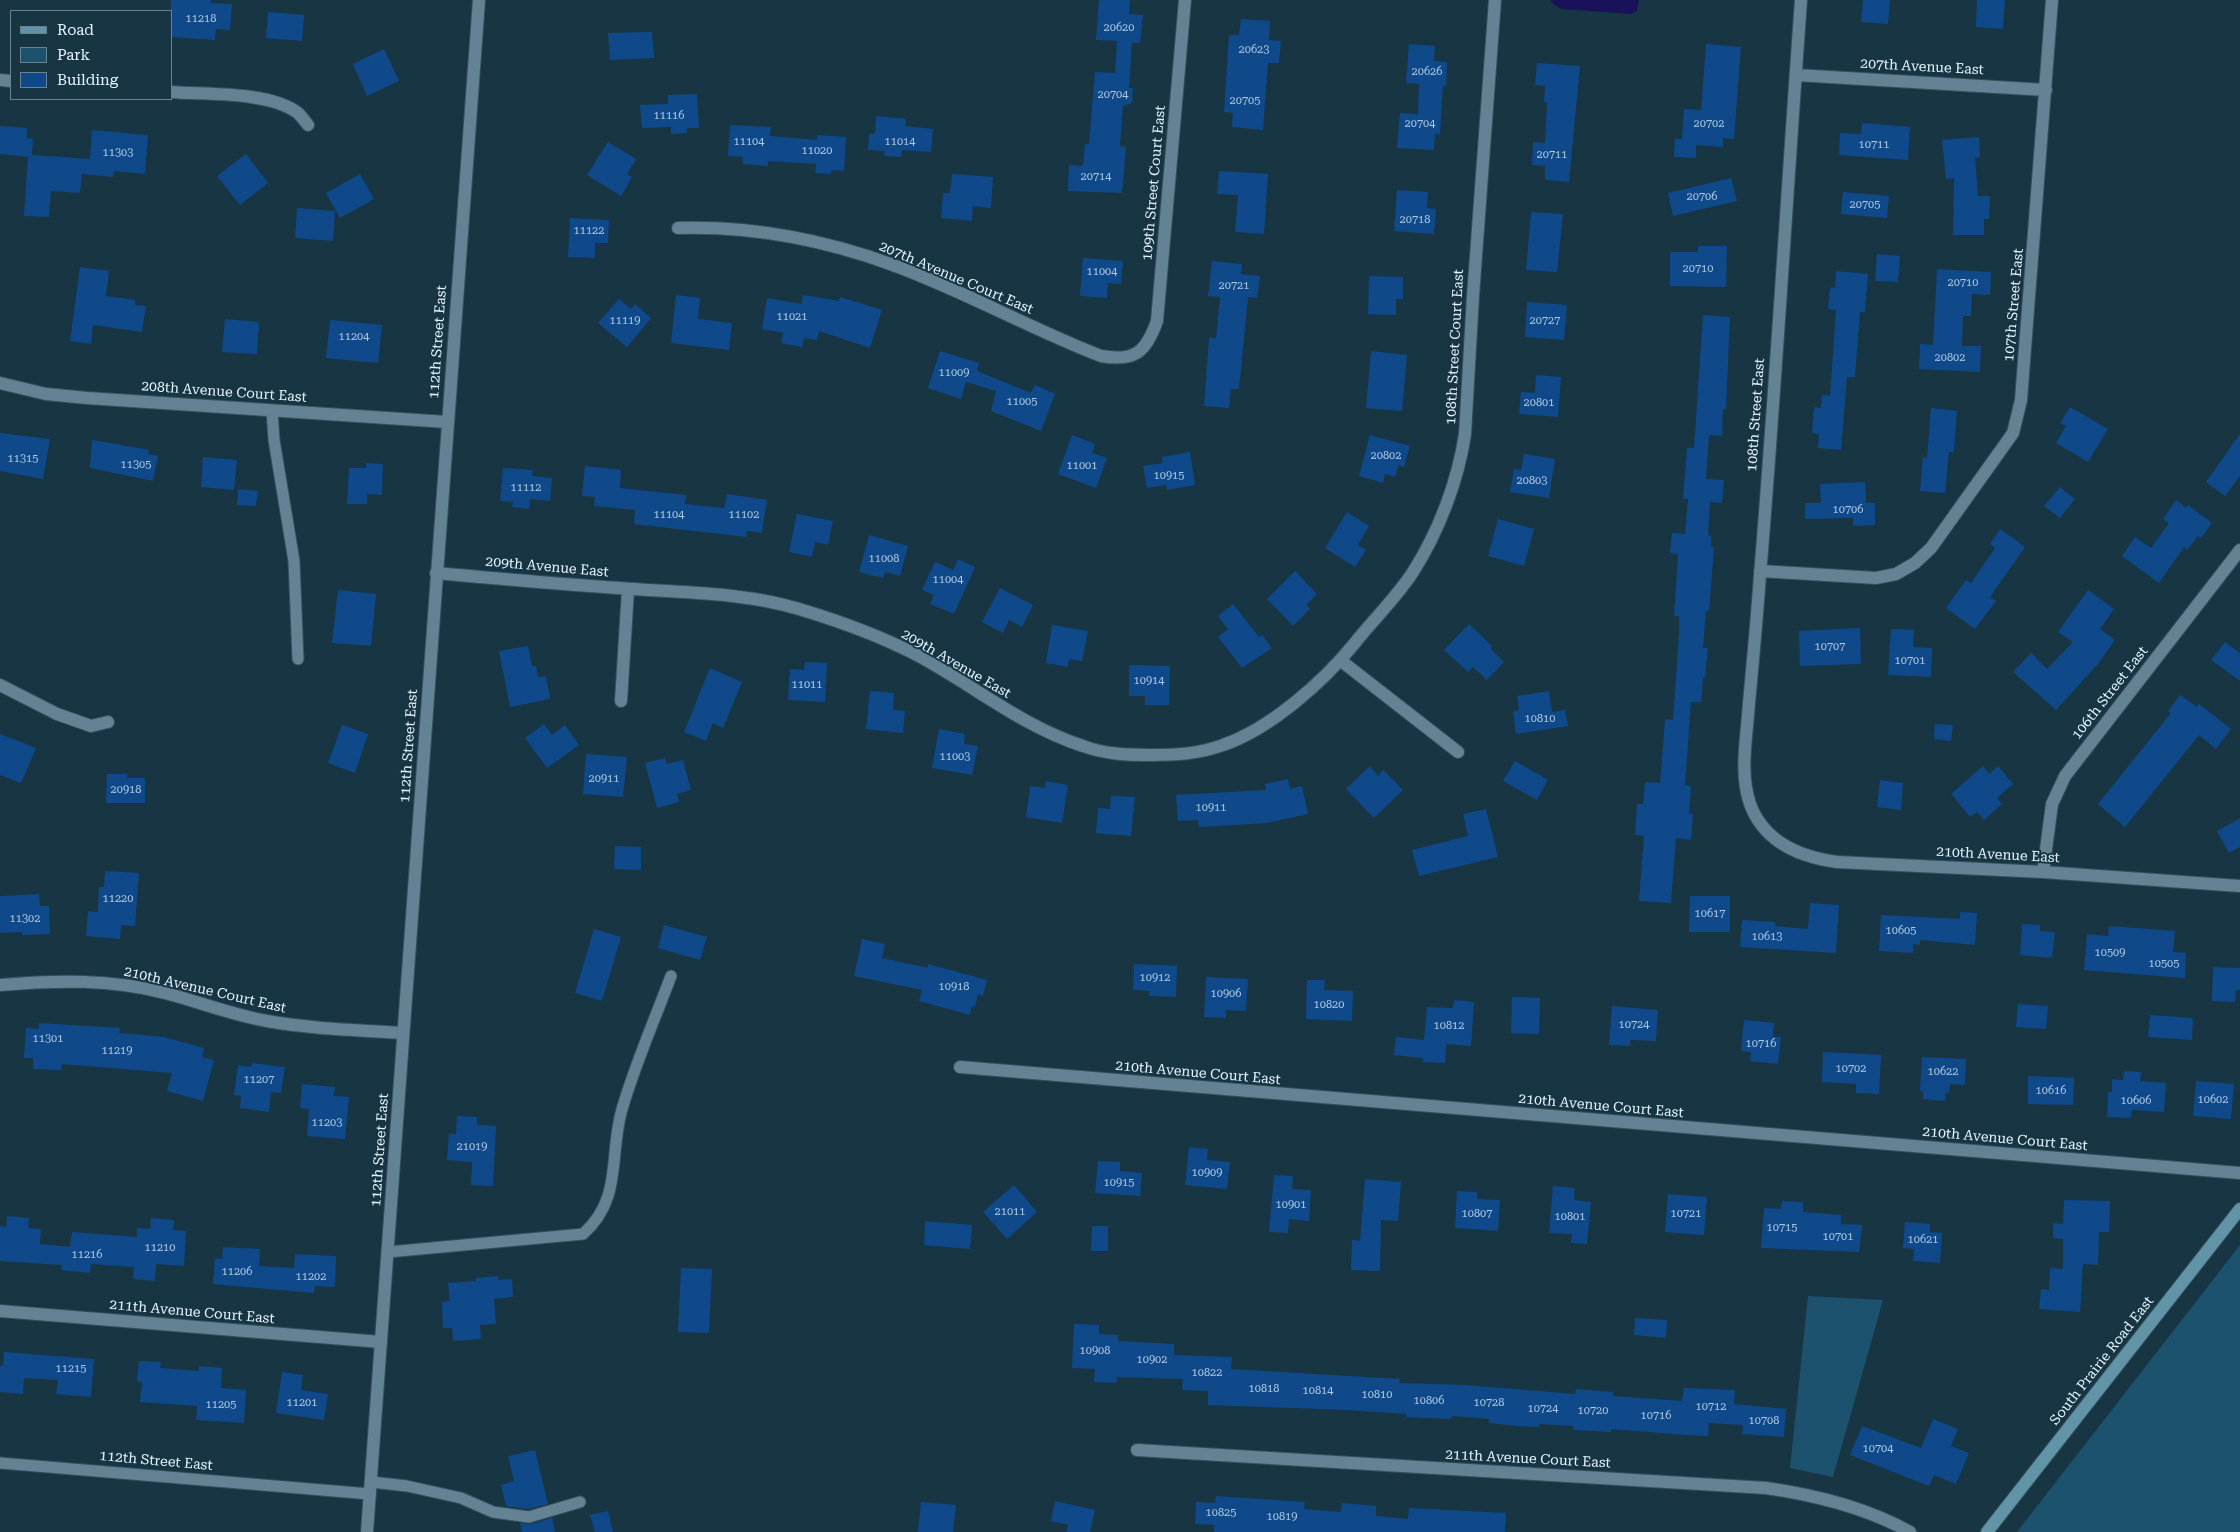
<!DOCTYPE html>
<html>
<head>
<meta charset="utf-8">
<style>
  body { margin:0 }
  #map { position:relative; width:2240px; height:1532px; overflow:hidden; background:#183544; font-family:"Roboto Serif",serif }
  canvas { display:block }
  .legend { position:absolute; left:10px; top:10px; width:162px; height:90px; box-sizing:border-box; background:#183544; border:1px solid #6a828f; margin:0; padding:6px 9px; list-style:none; font-size:15px; color:#e4f5ff }
  .legend li { display:flex; align-items:center; gap:10px; height:25px }
  .legend b { width:25px; border:1px solid #6a828f }
</style>
</head>
<body>
<div id="map">
<canvas width="2240" height="1532"></canvas>
<ul class="legend">
<li><b style="height:6px;background:#6194a6"></b>Road</li>
<li><b style="height:14px;background:#1c526d"></b>Park</li>
<li><b style="height:14px;background:#0f498a"></b>Building</li>
</ul>
</div>
<script>
const c = document.querySelector('canvas').getContext('2d');
c.lineJoin = 'round';
function fill(path, color) { c.fillStyle = color; c.fill(path, 'evenodd'); }
function trace(path, color, width, dash) { c.strokeStyle = color; c.lineWidth = width; c.lineCap = dash ? 'butt' : 'round'; c.setLineDash(dash || []); c.stroke(path); }
function write(font, color, halo, rows, align = 'center') {
  c.font = font + ' "Roboto Serif",serif'; c.lineWidth = 4; c.setLineDash([]); c.textBaseline = 'middle'; c.strokeStyle = halo; c.fillStyle = color; for (const [text, x, y, turn = 0] of rows) {
    c.save(); c.translate(x, y); c.rotate((+turn || 0) * Math.PI / 180); c.textAlign = isNaN(turn) ? turn : align; if (halo) c.strokeText(text, 0, 0); c.fillText(text, 0, 0); c.restore();
  }
}
fill(new Path2D(`
  M2240,1245V1532H2017Z
  M1808,1296L1883,1300L1833,1477L1790,1468Z`), '#1c526d');
fill(new Path2D(`
  M1550,0H1639L1637,11L1631,14L1562,9L1556,6Z`), '#19125b');
fill(new Path2D(`
  M171,0H211V3L232,4L230,30L216,29L215,40L171,37Z
  M1099,0H1130L1129,14L1143,15L1140,43H1132L1129,88H1133L1132,103L1123,106L1120,146L1126,147L1122,193L1068,191L1069,165L1083,166L1085,144H1089L1095,72L1115,73L1117,41L1096,40Z
  M1863,0H1890L1888,24L1861,22Z
  M1977,0H2005L2003,29L1976,27Z
  M268,12L304,15L302,41L266,38Z
  M1241,19L1270,21L1269,40L1281,41L1279,63H1268L1263,130L1232,127L1233,113L1224,112L1229,35H1239Z
  M652,32L654,58L610,60L608,33Z
  M1409,44L1435,46L1434,61L1447,62L1446,86L1443,85L1440,134H1435L1434,150L1397,148L1400,113L1418,114L1419,84L1406,83Z
  M1706,44L1741,47L1734,139L1723,138V147L1696,145V158L1674,157L1675,139H1682L1684,109L1701,110Z
  M384,49L399,81L367,96L353,64Z
  M1537,63L1580,66L1569,182L1545,180V166L1532,165L1533,142L1545,143L1547,103L1544,102L1545,86L1535,85Z
  M697,94L699,128H687V133L671,134V127L642,128L640,105L668,104V95Z
  M876,116L906,119L905,126L933,129L931,152L902,150L901,157L884,156L885,151L868,150L869,134H875Z
  M1862,123L1910,127L1908,160L1839,155L1840,133L1861,134Z
  M730,125L771,127L770,136L817,140V135L846,137L844,171L831,170V174L815,173L816,164L768,161V166L743,164V157L728,156Z
  M0,126L27,128V138L33,139L32,155L90,159L92,130L148,135L145,174L114,171L113,177L82,174L80,193L51,191L49,217L24,216L28,157L0,154Z
  M1979,137L1980,157L1975,158L1978,196H1990L1989,219H1984V235H1953L1954,178L1946,179L1942,140Z
  M608,142L636,159L627,174L632,177L621,196L587,175Z
  M246,154L268,183L240,205L217,176Z
  M1219,171L1268,174L1264,234L1235,232L1238,195L1217,194Z
  M360,174L374,199L340,218L326,193Z
  M952,174L993,177L991,208L973,206L972,221L941,218L943,193H950Z
  M1731,178L1737,201L1673,216L1668,193Z
  M1397,190L1428,192L1427,208L1436,209L1434,234L1394,231Z
  M1843,192L1889,196L1887,218L1841,214Z
  M297,208L335,211L333,241L295,238Z
  M1531,212L1563,214L1557,272L1526,270Z
  M570,218L609,220L608,243H595V258L568,257Z
  M1698,246H1727L1726,287L1670,286V252H1698Z
  M1877,254L1900,256L1898,282L1875,281Z
  M1083,258L1123,261L1121,284L1108,283L1107,298L1080,296Z
  M1212,261L1242,264L1241,274L1260,276L1257,298L1248,297L1239,389H1231L1229,408L1204,406L1209,338H1216L1220,297L1208,296Z
  M80,267L109,271L106,296L135,300V305L146,306L142,332L93,325L91,344L70,341Z
  M1937,269L1991,272L1990,295L1972,294L1971,316H1963L1962,346H1981L1980,372L1919,369L1920,344L1933,345Z
  M1836,271L1868,274L1865,312H1860L1855,377H1847L1841,450L1818,448L1819,434L1812,433L1814,407L1821,408L1822,395L1830,396L1836,310L1828,309L1830,287L1835,288Z
  M1369,276L1403,277V299H1396V315L1368,314Z
  M676,295L700,298L698,319L732,323L729,350L671,343Z
  M803,295L839,301L840,297L882,310L870,348L819,331L817,340L804,338L802,347L781,343L783,333L762,329L767,298L801,304Z
  M619,299L631,309L635,304L651,318L627,347L598,323Z
  M1527,302L1567,305L1564,340L1525,337Z
  M1703,315L1730,317L1726,409H1723L1722,436L1709,435L1706,479L1724,480L1722,503L1710,502L1708,535L1711,536V547H1714L1709,611H1706L1703,648H1708L1705,678H1703L1701,702H1691L1685,785L1691,786L1689,814H1693L1691,840L1676,838L1671,903L1639,901L1644,836L1635,835L1637,804H1643L1645,782L1660,783L1665,719L1673,720L1679,634V616H1674L1678,554L1670,553L1672,533L1685,534L1688,499H1683L1687,448H1694Z
  M225,319L259,322L257,354L222,352Z
  M330,320L382,325L378,363L326,358Z
  M940,351L979,363L977,371L1031,393L1035,385L1055,394L1041,431L991,411L996,391L966,382L961,399L928,388Z
  M1371,351L1407,355L1402,411L1366,408Z
  M1536,375L1561,377L1558,417L1519,414L1521,392L1535,393Z
  M2070,407L2108,429L2088,462L2056,443L2066,426L2060,423Z
  M1931,408L1957,411L1954,452H1949L1945,493L1920,491L1923,457L1927,458Z
  M0,433L50,439L43,479L0,471Z
  M2240,434V476L2225,496L2206,482Z
  M1072,435L1095,444L1092,453L1107,458L1096,488L1058,474Z
  M1370,435L1410,446L1404,467L1398,465L1395,477L1385,474L1383,483L1359,476Z
  M92,440L149,450L148,454L158,456L153,481L90,468Z
  M1190,452L1195,485L1167,490L1166,485L1147,488L1143,466L1163,463L1162,457Z
  M1524,454L1555,459L1549,498L1510,492L1514,469L1521,470Z
  M203,457L237,460L234,490L201,487Z
  M366,463L383,464L382,495L367,494V504H347L349,468H366Z
  M585,466L621,470L620,488L686,495L685,504L724,508L727,494L767,500L762,533L747,531L746,537L634,524L635,510L594,506L595,497L582,496Z
  M503,468L533,470L532,476L552,478L550,501L530,499L529,509L512,507L513,502L500,501Z
  M1865,482L1866,503H1875V525L1853,526V518L1805,519V503H1821L1820,484Z
  M2060,487L2075,499L2060,518L2044,506Z
  M238,489L258,491L256,506L237,505Z
  M2176,500L2186,508L2188,505L2212,523L2201,538L2198,536L2187,550L2184,547L2159,583L2122,556L2135,537L2151,548L2169,523L2163,519Z
  M1347,512L1369,526L1358,545L1366,550L1355,567L1325,548Z
  M797,514L833,521L828,545L815,542L812,557L789,552Z
  M1498,519L1534,529L1524,566L1488,556Z
  M2000,529L2025,547L1990,597L1996,601L1975,629L1946,608L1966,580L1971,583L1995,548L1990,544Z
  M869,535L908,546L900,576L885,572L883,578L859,572Z
  M958,559L975,567L954,614L930,604L934,595L922,590L935,562L953,570Z
  M1295,571L1317,594L1306,605L1310,609L1293,626L1267,599Z
  M1000,588L1033,605L1022,627L1009,620L1003,633L982,622Z
  M338,590L376,594L371,646L332,643Z
  M2088,590L2114,609L2100,629L2115,640L2098,664L2056,710L2013,672L2031,653L2047,669L2073,642L2058,632Z
  M1233,604L1259,637L1262,635L1272,648L1242,668L1218,637L1228,629L1218,616Z
  M1469,624L1492,646L1490,648L1504,662L1487,680L1473,667L1468,672L1444,650Z
  M1052,625L1088,631L1082,661L1069,659L1068,667L1046,663Z
  M1860,628L1861,664L1800,666L1799,631Z
  M1891,629L1914,630L1913,647L1932,648L1931,677L1888,675Z
  M2225,642L2240,653V681L2211,660Z
  M528,646L532,666H536L538,677L546,676L550,699L510,707L499,651Z
  M805,662L827,663L825,702L788,700L790,669L804,670Z
  M1129,665L1170,666L1169,705H1145V696H1129Z
  M710,668L742,682L723,728L713,723L706,741L684,732Z
  M870,691L894,693L893,710L905,711L903,733L866,729Z
  M1549,691L1552,712L1565,710L1568,726L1516,734L1513,711L1519,710L1517,696Z
  M2180,695L2197,707L2199,704L2231,729L2216,749L2199,735L2125,827L2098,804L2171,713L2168,711Z
  M544,724L552,735L565,725L579,745L547,768L525,738Z
  M1935,724L1953,725L1951,741L1934,739Z
  M342,725L368,734L355,773L328,763Z
  M939,729L965,734L964,744L978,746L972,775L932,768Z
  M0,734L36,748L21,783L0,775Z
  M586,754L627,757L623,797L583,794Z
  M665,758L667,764L683,760L691,790L677,794L679,802L657,808L645,763Z
  M1515,761L1548,780L1537,800L1503,781Z
  M1370,766L1378,776L1383,770L1403,790L1374,818L1346,789Z
  M1983,766L1989,774L1998,766L2013,784L1997,798L2002,804L1984,820L1977,812L1970,817L1951,794Z
  M107,774H127V778H145V803H106Z
  M1288,779L1290,789L1302,786L1308,814L1267,823L1199,827L1198,820L1178,821L1176,795L1266,790L1265,784Z
  M1880,780L1903,783L1901,810L1877,807Z
  M1046,781L1068,785L1062,823L1026,817L1030,786L1045,788Z
  M1111,796L1135,797L1131,836L1096,833L1098,808L1110,809Z
  M1486,809L1498,857L1419,876L1412,850L1468,836L1463,814Z
  M2240,818V847L2229,853L2217,831Z
  M615,846L641,847V870L614,869Z
  M105,871L139,873L135,926L121,925L120,939L86,936L88,911L98,912L99,887H104Z
  M39,894L40,906H49L50,934L22,935V932L0,933V896Z
  M1690,896H1730V932H1689Z
  M1810,903L1839,905L1836,953L1740,947L1742,920L1775,922V926L1808,929Z
  M1960,912L1977,913L1975,945L1920,940V945L1913,944V953L1879,951L1881,915L1960,919Z
  M2022,924L2040,925V931L2055,932L2052,958L2020,955Z
  M664,925L707,937L700,960L658,948Z
  M2109,926L2175,931L2173,952L2186,953L2185,978L2084,970L2087,934L2108,936Z
  M594,929L621,937L602,1001L575,993Z
  M862,939L885,944L882,958L928,968V964L987,980L983,996L978,994L975,1007L972,1006L970,1015L919,1001L922,990L854,976Z
  M1134,964L1177,966L1176,997L1149,996L1150,991L1133,990Z
  M2213,967L2240,968V990H2236L2235,1002L2212,1001Z
  M1206,977L1248,979L1246,1011L1226,1010V1018L1204,1017Z
  M1307,980H1325L1324,990L1353,991L1352,1021L1306,1019Z
  M1512,997L1540,998L1539,1034L1511,1033Z
  M1454,1000L1474,1002L1471,1046L1446,1044L1445,1063L1423,1062V1058L1394,1055L1396,1037L1424,1040L1427,1007L1453,1008Z
  M2018,1004L2048,1006L2046,1029L2016,1027Z
  M1612,1006L1658,1010L1656,1041L1630,1040V1046L1609,1045Z
  M2150,1015L2193,1018L2192,1040L2148,1037Z
  M1744,1020L1774,1023L1773,1037H1781L1778,1064L1750,1061L1751,1052L1741,1051Z
  M39,1023L120,1028L119,1033L164,1037L204,1048L202,1057L214,1060L203,1101L167,1091L172,1073L62,1064L61,1070L33,1069V1058H24L26,1028L39,1029Z
  M1823,1052L1881,1055L1879,1094L1856,1093V1084L1822,1082Z
  M1922,1057L1966,1059L1965,1085L1950,1084L1949,1093L1946,1092L1945,1101L1923,1099V1091H1920Z
  M252,1063L285,1067L281,1093L271,1092L269,1112L240,1108L241,1096L234,1095L238,1065L251,1067Z
  M2124,1071L2141,1072L2140,1081L2166,1083L2164,1112L2132,1110L2131,1118L2107,1117L2108,1092H2112V1079L2123,1080Z
  M2028,1076L2074,1078L2073,1105L2028,1104Z
  M2196,1081L2234,1084L2231,1119L2193,1116Z
  M302,1084L335,1087L334,1096L349,1097L345,1139L307,1136L309,1109L300,1108Z
  M457,1116L477,1117V1125L496,1126L493,1186L471,1185L472,1162L447,1160L449,1134H456Z
  M1189,1147L1208,1149L1207,1160L1230,1162L1227,1189L1185,1185Z
  M1098,1161L1120,1162V1171L1142,1173L1140,1196L1095,1193Z
  M1274,1175L1293,1176L1292,1189L1311,1190L1309,1221L1289,1219L1288,1233L1269,1232Z
  M1365,1179L1401,1182L1398,1221L1381,1220L1380,1271L1351,1270L1352,1240L1360,1241Z
  M1014,1185L1037,1212L1007,1239L983,1212Z
  M1553,1186L1575,1188L1574,1200L1591,1202L1587,1244L1571,1243L1572,1234L1549,1233Z
  M1457,1191L1477,1192V1199L1500,1200L1498,1231L1455,1228Z
  M1668,1194L1707,1197L1704,1235L1665,1232Z
  M2064,1200L2110,1201L2109,1232H2099L2098,1265L2083,1264L2080,1312L2039,1309L2041,1289L2049,1290L2050,1268L2063,1269V1239L2053,1238V1223L2063,1224Z
  M1782,1201L1803,1202V1212L1841,1215V1224L1862,1225L1859,1252L1761,1248L1764,1208L1781,1209Z
  M7,1216L29,1218L28,1228L41,1229L40,1244L70,1247L72,1232L137,1237V1228L150,1229L151,1218L174,1220L173,1230L186,1231L184,1266L156,1264L155,1281L133,1279L134,1267L91,1264L90,1273L61,1270L62,1265L0,1261V1226L6,1227Z
  M925,1221L972,1225L970,1249L924,1245Z
  M1905,1222L1930,1224V1232L1942,1233L1940,1263L1913,1261L1914,1249L1903,1248Z
  M1092,1226H1108V1251H1091Z
  M223,1247L260,1249L259,1266L294,1268L295,1254L336,1256L335,1287L315,1286L314,1293L213,1284L215,1258L222,1259Z
  M681,1268L712,1269L709,1333L678,1332Z
  M498,1276V1280L512,1279L513,1297L494,1299L496,1324L480,1325L481,1339L453,1341L452,1328H443L442,1302L450,1301L448,1283L476,1281V1278Z
  M1635,1318L1667,1320L1666,1338L1634,1335Z
  M1074,1324L1099,1325V1334L1118,1335V1341L1174,1344V1355L1232,1357L1231,1369L1400,1379L1399,1383L1466,1385L1575,1394L1576,1389L1613,1392V1396L1682,1401L1684,1388L1735,1390L1734,1404L1786,1409L1784,1437L1742,1434L1743,1425L1709,1423L1708,1436L1687,1435L1611,1429V1432L1573,1430V1426L1539,1424V1427L1518,1426L1489,1423V1419L1452,1416L1451,1419L1406,1417V1414L1348,1410L1208,1405V1391L1182,1390L1183,1379L1117,1377L1116,1383L1094,1382L1095,1369L1072,1368Z
  M4,1352L94,1359L91,1397L56,1394L58,1380L24,1378L23,1394L0,1392V1366H3Z
  M139,1361L161,1362L160,1368L199,1371V1366L222,1368L221,1388L246,1390L244,1423L196,1420L197,1406L140,1402L142,1382L137,1381Z
  M282,1372L303,1375L301,1390L328,1394L324,1420L276,1413Z
  M1933,1419L1958,1429L1951,1446L1969,1453L1956,1484L1934,1475L1929,1486L1850,1455L1862,1426L1921,1448Z
  M535,1450L548,1504L528,1509L506,1506L501,1485L514,1481L508,1456Z
  M1216,1496L1305,1502L1304,1509L1341,1512L1342,1503L1376,1506V1516L1408,1519L1409,1508L1506,1513L1505,1532H1214V1525L1195,1524L1196,1502L1215,1503Z
  M1055,1501L1095,1510L1090,1532H1066L1068,1525L1051,1521Z
  M921,1502L956,1505L953,1532H918Z
  M608,1511L613,1532H595L590,1515Z
  M552,1518L555,1532H522L520,1523L531,1524Z`), '#0f498a');
const service = new Path2D(`
  M272,411L274,440L294,561L298,659
  M388,1252L583,1234C624,1198 608,1152 623,1106C636,1062 655,1019 671,976
  M0,1463L370,1494
  M371,1482L407,1486L461,1498L493,1512L529,1517L580,1502`);
const minor = new Path2D(`
  M1801,0C1787,192 1776,383 1760,575C1757,618 1753,660 1749,703C1747,736 1739,772 1750,804C1764,842 1800,857 1837,862L2043,872L2240,886
  M1796,75L2046,90
  M0,80L11,81
  M171,92C206,95 269,91 298,113C301,116 305,121 308,125
  M678,228C751,226 825,240 893,265C964,291 1031,329 1101,356C1135,362 1146,352 1157,321L1185,0
  M0,383L46,394L87,398L447,422
  M1760,571L1876,578L1896,574L1915,563L1931,548L2013,433L2021,400L2052,0
  M436,573C502,579 568,585 634,589C689,593 746,593 799,609C839,621 878,635 915,654C972,684 1021,726 1083,746C1104,754 1127,755 1150,755C1175,755 1199,754 1223,745C1270,729 1323,682 1354,644C1373,620 1396,598 1413,572C1439,531 1458,481 1465,434L1473,296L1495,0
  M1340,660L1458,752
  M0,685L57,714L91,726L108,722
  M621,701L628,589
  M2043,872L2052,804L2065,776L2240,550
  M0,985C56,980 111,979 165,993C200,1002 232,1015 267,1021C312,1029 358,1030 403,1033
  M960,1067L2240,1173
  M0,1311L381,1342
  M1137,1450L1766,1488C1816,1495 1865,1507 1910,1532`);
const tertiary = new Path2D(`
  M367,1532L479,0`);
const secondary = new Path2D(`
  M1987,1532L2240,1209`);
trace(service, '#37505d', 13);
trace(minor, '#37505d', 14);
trace(tertiary, '#37505d', 14);
trace(secondary, '#37505d', 14);
trace(service, '#638294', 11);
trace(minor, '#638294', 12);
trace(tertiary, '#638294', 12);
trace(secondary, '#6194a6', 12);
write('11px', '#afcae2', null, [
  ["11218",201,19],
  ["20620",1119,28],
  ["20623",1254,50],
  ["20626",1427,72],
  ["20704",1113,95],
  ["20705",1245,101],
  ["11116",669,116],
  ["20704",1420,124],
  ["20702",1709,124],
  ["11104",749,142],
  ["11014",900,142],
  ["10711",1874,145],
  ["11020",817,151],
  ["11303",118,153],
  ["20711",1552,155],
  ["20714",1096,177],
  ["20706",1702,197],
  ["20705",1865,205],
  ["20718",1415,220],
  ["11122",589,231],
  ["20710",1698,269],
  ["11004",1102,272],
  ["20710",1963,283],
  ["20721",1234,286],
  ["11021",792,317],
  ["11119",625,321],
  ["20727",1545,321],
  ["11204",354,337],
  ["20802",1950,358],
  ["11009",954,373],
  ["11005",1022,402],
  ["20801",1539,403],
  ["20802",1386,456],
  ["11315",23,459],
  ["11305",136,465],
  ["11001",1082,466],
  ["10915",1169,476],
  ["20803",1532,481],
  ["11112",526,488],
  ["10706",1848,510],
  ["11104",669,515],
  ["11102",744,515],
  ["11008",884,559],
  ["11004",948,580],
  ["10707",1830,647],
  ["10701",1910,661],
  ["10914",1149,681],
  ["11011",807,685],
  ["10810",1540,719],
  ["11003",955,757],
  ["20911",604,779],
  ["20918",126,790],
  ["10911",1211,808],
  ["11220",118,899],
  ["10617",1710,914],
  ["11302",25,919],
  ["10605",1901,931],
  ["10613",1767,937],
  ["10509",2110,953],
  ["10505",2164,964],
  ["10912",1155,978],
  ["10918",954,987],
  ["10906",1226,994],
  ["10820",1329,1005],
  ["10724",1634,1025],
  ["10812",1449,1026],
  ["11301",48,1039],
  ["10716",1761,1044],
  ["11219",117,1051],
  ["10702",1851,1069],
  ["10622",1943,1072],
  ["11207",259,1080],
  ["10616",2051,1091],
  ["10602",2213,1100],
  ["10606",2136,1101],
  ["11203",327,1123],
  ["21019",472,1147],
  ["10909",1207,1173],
  ["10915",1119,1183],
  ["10901",1291,1205],
  ["21011",1010,1212],
  ["10807",1477,1214],
  ["10721",1686,1214],
  ["10801",1570,1217],
  ["10715",1782,1228],
  ["10701",1838,1237],
  ["10621",1923,1240],
  ["11210",160,1248],
  ["11216",87,1255],
  ["11206",237,1272],
  ["11202",311,1277],
  ["10908",1095,1351],
  ["10902",1152,1360],
  ["11215",71,1369],
  ["10822",1207,1373],
  ["10818",1264,1389],
  ["10814",1318,1391],
  ["10810",1377,1395],
  ["10806",1429,1401],
  ["11201",302,1403],
  ["10728",1489,1403],
  ["11205",221,1405],
  ["10712",1711,1407],
  ["10724",1543,1409],
  ["10720",1593,1411],
  ["10716",1656,1416],
  ["10708",1764,1421],
  ["10704",1878,1449],
  ["10825",1221,1513],
  ["10819",1282,1517]
]);
write('14px', '#e4f5ff', '#183544', [
  ["207th Avenue East",1922,67,3],
  ["109th Street Court East",1154,183,-85],
  ["207th Avenue Court East",956,278,23],
  ["107th Street East",2014,305,-85],
  ["112th Street East",438,342,-86],
  ["108th Street Court East",1455,347,-87],
  ["208th Avenue Court East",224,392,4],
  ["108th Street East",1756,415,-86],
  ["209th Avenue East",547,567,5],
  ["209th Avenue East",956,664,30],
  ["106th Street East",2110,693,-52],
  ["112th Street East",409,746,-86],
  ["210th Avenue East",1998,855,3],
  ["210th Avenue Court East",205,990,13],
  ["210th Avenue Court East",1198,1073,5],
  ["210th Avenue Court East",1601,1106,5],
  ["210th Avenue Court East",2005,1139,5],
  ["112th Street East",380,1150,-86],
  ["211th Avenue Court East",192,1312,5],
  ["South Prairie Road East",2102,1361,-52],
  ["211th Avenue Court East",1528,1459,3],
  ["112th Street East",156,1461,5]
]);
</script>
</body>
</html>
